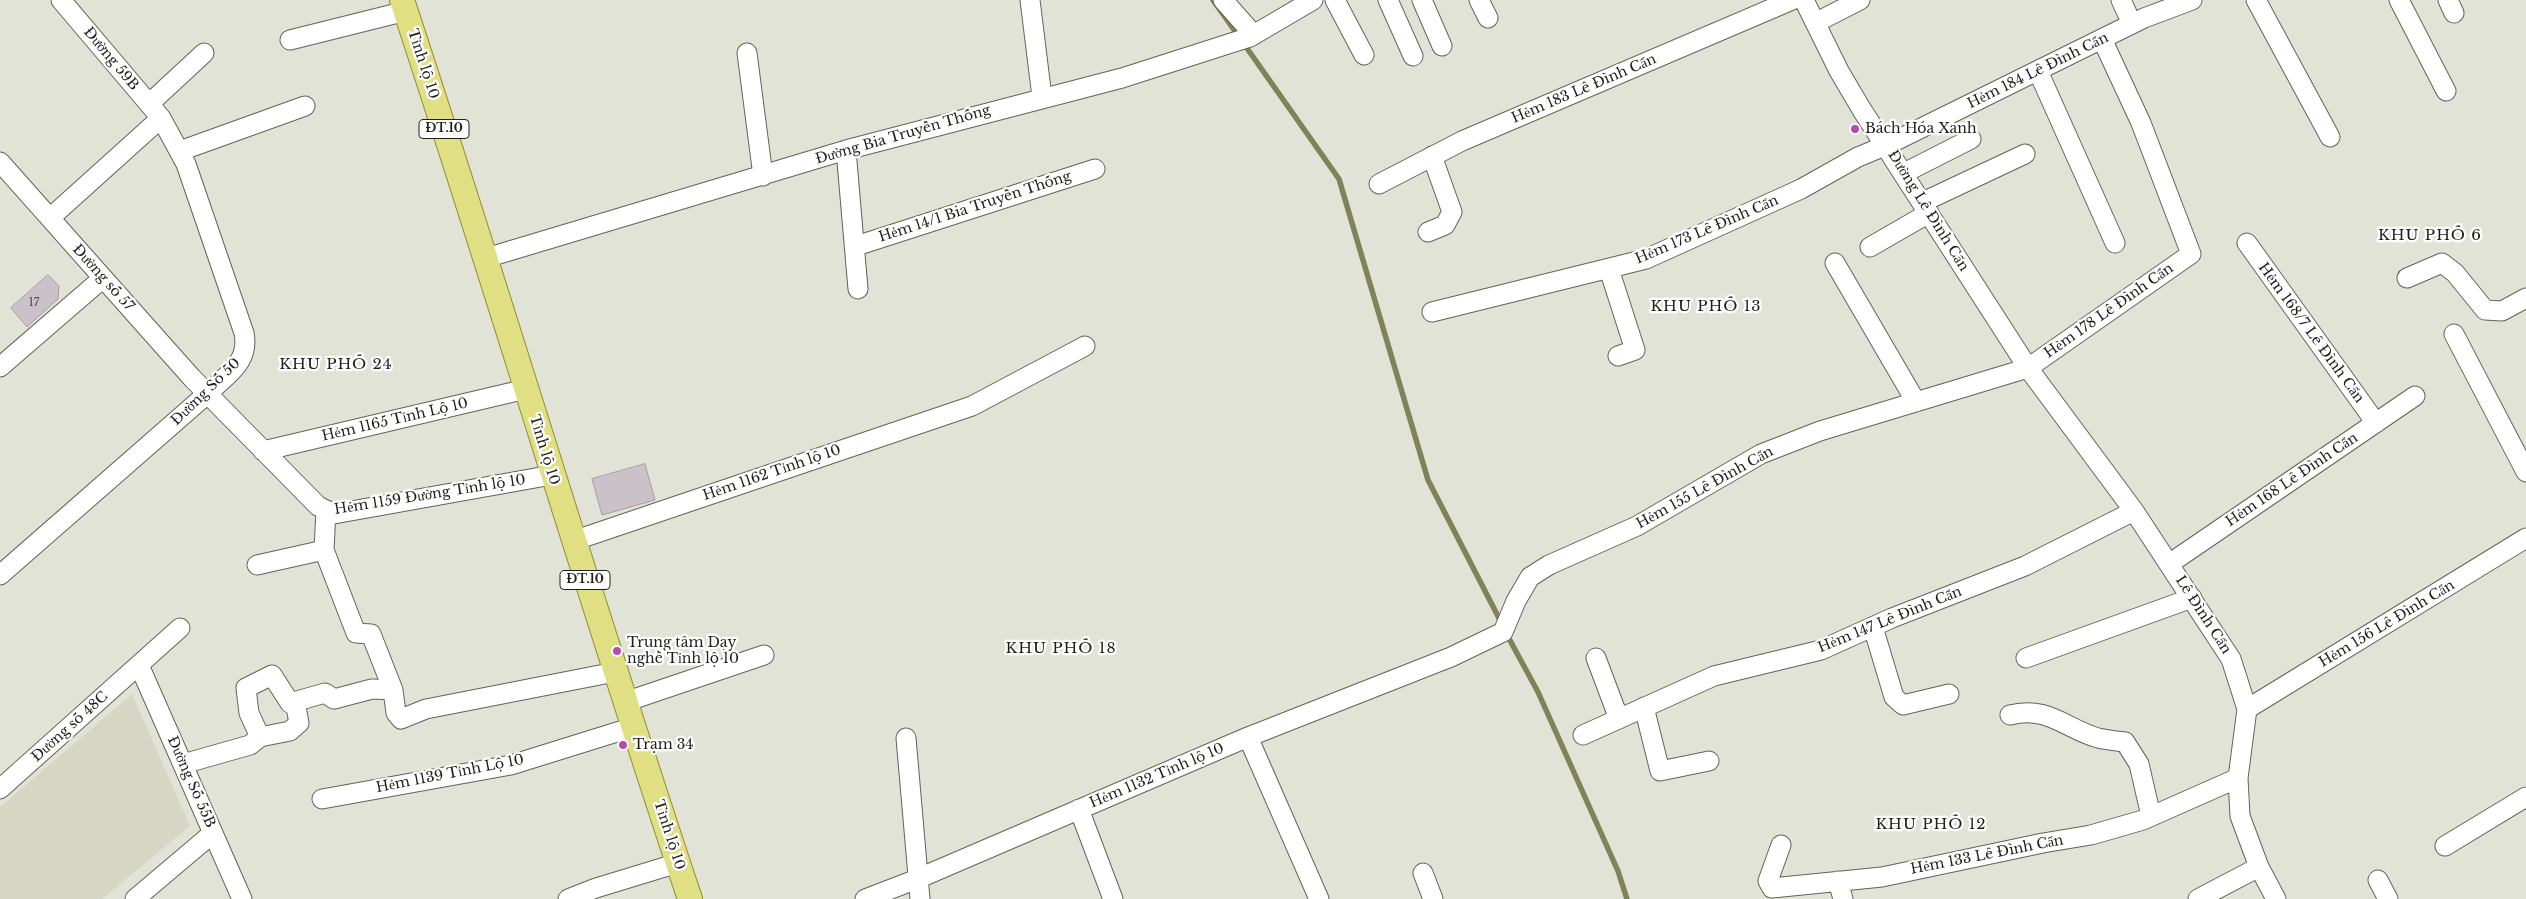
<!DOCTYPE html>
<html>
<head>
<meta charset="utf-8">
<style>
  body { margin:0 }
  canvas { display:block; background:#e2e3d7 }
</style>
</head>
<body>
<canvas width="2526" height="899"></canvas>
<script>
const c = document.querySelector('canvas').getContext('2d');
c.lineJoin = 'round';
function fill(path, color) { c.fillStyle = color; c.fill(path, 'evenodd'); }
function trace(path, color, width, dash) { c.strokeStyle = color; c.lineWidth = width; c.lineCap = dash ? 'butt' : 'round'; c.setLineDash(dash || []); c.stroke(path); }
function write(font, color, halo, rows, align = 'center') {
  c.font = font + ' "Libre Baskerville",serif'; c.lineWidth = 4.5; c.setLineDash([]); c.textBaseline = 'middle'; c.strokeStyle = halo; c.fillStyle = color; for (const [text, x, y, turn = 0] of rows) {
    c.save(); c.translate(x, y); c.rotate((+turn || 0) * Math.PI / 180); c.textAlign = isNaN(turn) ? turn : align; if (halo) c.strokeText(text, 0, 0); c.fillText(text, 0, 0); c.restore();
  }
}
fill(new Path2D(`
  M132,694L190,826L102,899H0V807Z`), '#d5d6c4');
trace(new Path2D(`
  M1213,0L1339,179L1428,480L1502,624
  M1506,633L1538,692L1618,871L1627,899`), '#818258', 5.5);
const building = new Path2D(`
  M48,275L59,286L58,299L27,327L11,308Z
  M645,464L655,500L602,515L592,479Z`);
fill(building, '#cbc1c9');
trace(building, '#a69da4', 1);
const minor = new Path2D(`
  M1030,0L1042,97
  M1223,0L1254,35
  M1335,0L1364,55
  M1388,0L1413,56
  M1422,0L1442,46
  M1479,0L1488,18
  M1804,0L1839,71L1862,110L2028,368L2134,511L2231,659L2247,709L2238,778L2240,816L2259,867L2276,899
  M2121,0L2132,24
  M2256,0L2330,137
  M2399,0L2446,91
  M2448,0L2454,13
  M1815,23L1860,0
  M290,40L406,11
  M747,53L763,176
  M2038,71L2115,243
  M149,104L204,53
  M846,150L858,289
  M180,151L305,106
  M0,162L192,378L318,506L334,514L552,475
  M1904,173L1971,139
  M1379,184L1462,141L1792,0
  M1923,202L2025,154
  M50,218L161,118
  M1428,232L1445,225L1452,212L1432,156
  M2247,243L2376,423
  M856,246L1095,169
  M1870,247L1929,213
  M486,258L846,150L1122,78L1250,37L1313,0
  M1835,263L1916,402
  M1609,269L1635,350L1618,356
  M2407,278L2442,263L2455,273L2485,310L2502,311L2526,298
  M1432,312L1646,259L1801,189L1858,157L1887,145L2144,18L2192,0
  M2454,334L2526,472
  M0,367L103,278
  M263,451L526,389
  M326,511L324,550L356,633L371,634L393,690
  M573,541L972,406L1085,346
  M2169,564L2415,396
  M257,565L324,550
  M0,575L207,394C226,375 250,363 244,333L186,164L161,118L61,0
  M1873,627L1894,697L1903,705L1949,694
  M1596,658L1619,719
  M2026,658L2192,598
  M139,665L242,899
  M625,702L764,655
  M1644,707L1660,771L1709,761
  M2247,709L2526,538
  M2010,715C2047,705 2066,729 2098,738C2107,740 2117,741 2125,742L2139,764L2151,816
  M1583,735L1714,676L1821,650L1892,618L2025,566L2134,511
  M260,737L290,731L299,723L295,702
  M1248,737L1319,899
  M906,738L920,899
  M183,764L250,745L260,737L249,713L246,688L272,675L290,703L325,693L334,699L372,689L393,690L396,713L401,719L426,709L615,672
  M0,789L180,628
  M322,799L511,765L633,727
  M1079,809L1113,899
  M1781,845L1768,881L1772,888L1882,877L2043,843L2091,835L2143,820L2238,778
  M2445,846L2526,797
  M1423,873L1433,899
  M2378,880L2388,899
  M1838,881L1843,899
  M135,899L213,833
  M568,899L596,888L678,863
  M865,899L917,879L1248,737L1451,657L1503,632L1516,601L1530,577L1549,565L1637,526L1761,454L1820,431L2028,368L2191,254L2141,123L2102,39
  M2198,899L2259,867`);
const major = new Path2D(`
  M402,0C501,299 590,601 690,899`);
trace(minor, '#626359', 21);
trace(major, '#8f8e29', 26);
trace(minor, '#fff', 19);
trace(major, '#e0df83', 24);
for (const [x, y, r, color] of [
  [1855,129,5,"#b84cab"],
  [617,651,5,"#b84cab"],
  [623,745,5,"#b84cab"]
]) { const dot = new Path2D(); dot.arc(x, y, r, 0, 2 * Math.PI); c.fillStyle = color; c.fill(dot); trace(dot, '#fff', 2); }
write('11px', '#494746', null, [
  ["17",34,303]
]);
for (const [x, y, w] of [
  [444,129,50],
  [585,580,50]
]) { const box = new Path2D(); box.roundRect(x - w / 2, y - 9.5, w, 19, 4); c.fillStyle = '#fff'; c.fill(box); trace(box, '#1e1e1a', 1); }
write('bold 12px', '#1e1e1a', null, [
  ["ĐT.10",444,129],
  ["ĐT.10",585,580]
]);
write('14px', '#1e1e1a', '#fff', [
  ["Đường 59B",111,59,50],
  ["Tỉnh lộ 10",423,64,72],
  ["Hẻm 184 Lê Đình Cẩn",2038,71,-26],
  ["Hẻm 183 Lê Đình Cẩn",1584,89,-23],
  ["Đường Bia Truyền Thống",903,135,-16],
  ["Hẻm 14/1 Bia Truyền Thống",975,207,-18],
  ["Đường Lê Đình Cẩn",1928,211,58],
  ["Hẻm 173 Lê Đình Cẩn",1707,230,-23],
  ["Đường số 57",103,278,48],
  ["Hẻm 178 Lê Đình Cẩn",2109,311,-35],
  ["Hẻm 168/7 Lê Đình Cẩn",2311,333,54],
  ["Đường Số 50",206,392,-44],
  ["Hẻm 1165 Tỉnh Lộ 10",395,420,-13],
  ["Tỉnh lộ 10",544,450,73],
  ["Hẻm 1162 Tỉnh lộ 10",772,473,-19],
  ["Hẻm 168 Lê Đình Cẩn",2292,480,-34],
  ["Hẻm 155 Lê Đình Cẩn",1705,488,-29],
  ["Hẻm 1159 Đường Tỉnh lộ 10",430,495,-9],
  ["Lê Đình Cẩn",2203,615,57],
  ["Hẻm 147 Lê Đình Cẩn",1890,620,-22],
  ["Hẻm 156 Lê Đình Cẩn",2387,624,-31],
  ["Đường số 48C",70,727,-42],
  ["Hẻm 1139 Tỉnh Lộ 10",450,774,-11],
  ["Hẻm 1132 Tỉnh lộ 10",1157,776,-23],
  ["Đường Số 55B",191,782,66],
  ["Tỉnh lộ 10",669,835,72],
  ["Hẻm 133 Lê Đình Cẩn",1987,855,-11]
]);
write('14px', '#1e1e1a', '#fff', [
  ["Bách Hóa Xanh",1865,129],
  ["Trung tâm Dạy",627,643],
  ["nghề Tỉnh lộ 10",627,659],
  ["Trạm 34",633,745]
], 'left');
c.letterSpacing = '1px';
write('15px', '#1e1e1a', '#fff', [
  ["KHU PHỐ 6",2430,236],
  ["KHU PHỐ 13",1706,307],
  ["KHU PHỐ 24",336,365],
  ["KHU PHỐ 18",1061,649],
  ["KHU PHỐ 12",1931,825]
]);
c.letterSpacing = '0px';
</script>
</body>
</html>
